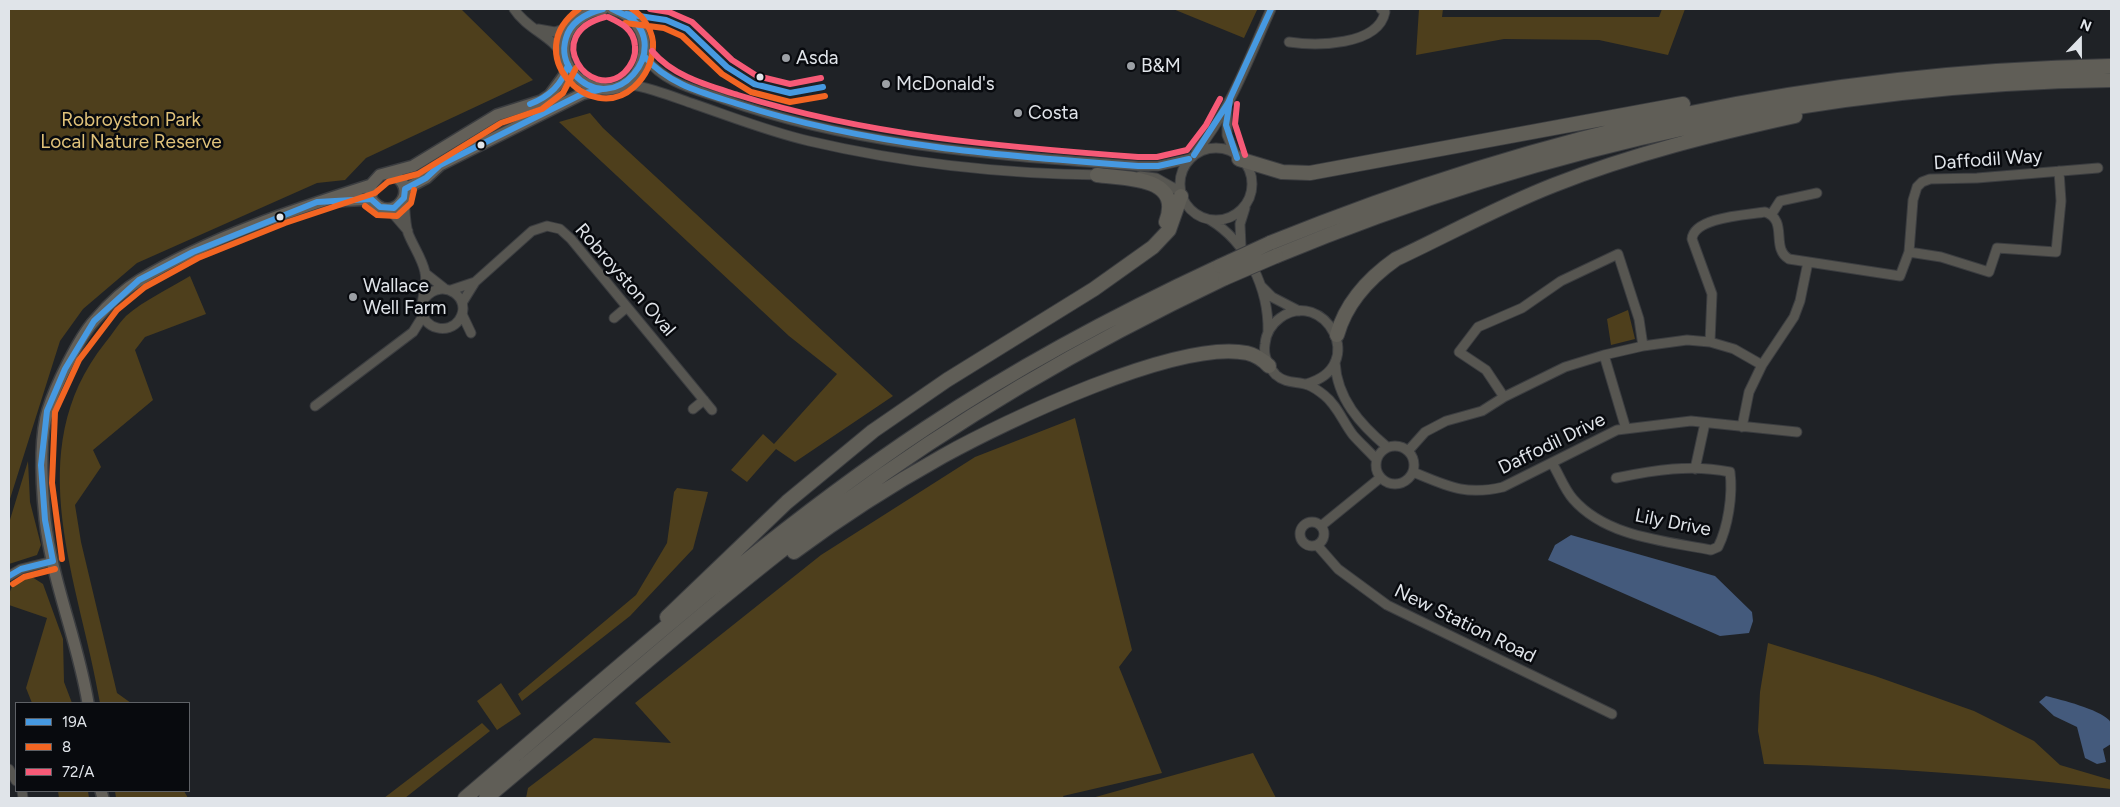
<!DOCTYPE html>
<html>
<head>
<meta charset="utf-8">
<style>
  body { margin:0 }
  #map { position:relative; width:2120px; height:807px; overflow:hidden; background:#1f2226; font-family:Figtree,sans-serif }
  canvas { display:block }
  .frame { position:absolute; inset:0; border:10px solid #e0e4e9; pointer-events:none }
  .legend { position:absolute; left:15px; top:702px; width:175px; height:90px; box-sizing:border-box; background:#080a0e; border:1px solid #5e6166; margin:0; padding:6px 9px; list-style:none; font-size:15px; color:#e0e4e9 }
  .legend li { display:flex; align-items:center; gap:10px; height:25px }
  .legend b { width:25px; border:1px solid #5e6166 }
  .north { position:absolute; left:2055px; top:15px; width:50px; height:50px; -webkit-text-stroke:4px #080a0e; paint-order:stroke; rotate:22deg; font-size:14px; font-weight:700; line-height:20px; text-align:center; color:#e0e4e9 }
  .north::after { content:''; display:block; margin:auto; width:18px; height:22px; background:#e0e4e9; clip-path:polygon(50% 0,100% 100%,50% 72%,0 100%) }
</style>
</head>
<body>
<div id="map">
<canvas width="2120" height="807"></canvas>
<div class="frame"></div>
<ul class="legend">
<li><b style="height:6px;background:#4699e1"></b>19A</li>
<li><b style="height:6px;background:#f26522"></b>8</li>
<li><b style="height:6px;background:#f75a77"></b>72/A</li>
</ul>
<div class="north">N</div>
</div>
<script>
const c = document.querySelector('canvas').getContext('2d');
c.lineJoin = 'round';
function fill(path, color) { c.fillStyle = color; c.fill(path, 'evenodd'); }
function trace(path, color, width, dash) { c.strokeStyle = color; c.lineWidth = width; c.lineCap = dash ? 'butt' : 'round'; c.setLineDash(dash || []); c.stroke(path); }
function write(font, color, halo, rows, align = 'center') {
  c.font = font + ' Figtree,sans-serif'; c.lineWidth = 5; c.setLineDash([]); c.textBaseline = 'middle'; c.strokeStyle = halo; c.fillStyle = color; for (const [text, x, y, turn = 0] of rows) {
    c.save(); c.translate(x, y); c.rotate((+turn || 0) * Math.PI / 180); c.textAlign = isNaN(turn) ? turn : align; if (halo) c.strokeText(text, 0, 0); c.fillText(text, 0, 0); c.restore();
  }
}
fill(new Path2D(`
  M9,9H461L533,80L366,158L345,180L317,183L137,263L83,309L60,341L9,502Z
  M1173,9H1254L1257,10L1244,38Z
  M1419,9H1443L1442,17H1659L1662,9H1685L1668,55L1599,40L1504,39L1416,55Z
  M590,113L603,128L893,396L795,462L776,449L747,482L731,470L763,434L774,444L837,374L789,336L559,122Z
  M190,276L206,314L145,337L135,350L153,400L93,450L101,467L75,505L81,542L117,693L131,703H100C80,583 18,452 105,343C112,335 118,324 126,316C143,301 170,288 190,276Z
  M1628,310L1635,339L1611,345L1607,319Z
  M1075,418L1132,650L1119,667L1162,773L1063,796L1064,798H526L528,788L594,738L671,743L635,703L821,555L975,457Z
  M28,461L30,502L41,545L37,555L9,564V523Z
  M677,488L708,492L693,549L630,616L522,701L518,694L636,595L667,543L674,492Z
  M32,577L43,584L63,639L64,682L72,703H32L26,688L47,618L9,605C9,583 13,584 32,577Z
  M1768,643L1875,676L1974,711L2034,741L2060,765L2111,780V789C1996,775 1881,767 1764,764L1758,731L1760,692Z
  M501,683L521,714L497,730L477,701Z
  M482,723L490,731L405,798H384Z
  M1253,753L1276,798H1092Z
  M58,791H88L89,798H59Z
  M115,791H184L188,798H116Z`), '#4e3f1c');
fill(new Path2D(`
  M1571,535L1715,576L1752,612L1753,621L1749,633L1720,636L1548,560L1555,545Z
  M2046,696C2062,700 2098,709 2109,720C2114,725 2111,737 2111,744L2103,749L2106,762L2097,764L2085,758L2077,727L2054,716L2039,702Z`), '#445a7c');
const minor = new Path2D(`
  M514,9C527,29 552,36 564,56
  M538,29L555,32L570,27
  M1289,42C1316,46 1378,46 1385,12L1381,9
  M645,57C664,83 694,89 723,99C857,147 997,155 1138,166H1158L1189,159
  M625,84C649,87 671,96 694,104C732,117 770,132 809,141C903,163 1006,174 1102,175
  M1227,109V135L1236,156
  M1180 184a36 36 0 1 1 72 0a36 36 0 1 1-72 0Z
  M1196,152C1230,111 1249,58 1271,9
  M1140,176L1156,178L1179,191
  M404,198C405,209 405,222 408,233C413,246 422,258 425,272C428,285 421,298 422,310C423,329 449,335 459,320C474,299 443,276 425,298
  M389,209L408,231
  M1771,215L1780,201L1817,193
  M1210,220C1247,242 1269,289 1268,332
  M1241,246L1240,224L1245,208
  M1909,252L1941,257L1989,272L1997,248L2056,252L2061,201L2059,171
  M425,273L444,288
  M1261,286L1272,297L1299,311
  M451,290L475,282
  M462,303L475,282L532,231L547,226L560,229L571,239L712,410
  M462,314L471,333
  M614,318L627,307
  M1710,342L1712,294L1692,239C1694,217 1747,215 1765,212C1789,220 1770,248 1789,259L1900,276L1909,252L1913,200L1917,187L1922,182L1930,179L1977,178L2098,168
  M1604,355L1626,429
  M1335,362C1337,399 1360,424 1387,447
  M1762,365L1794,317L1800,301L1808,262
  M1306,384C1371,366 1323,286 1280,318C1272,324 1266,333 1265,344C1263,355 1268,367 1276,375C1286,384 1297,381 1308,385C1313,387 1319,391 1324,395C1337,405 1343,422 1353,435C1360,443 1369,451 1376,459
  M1504,397L1486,370L1459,352L1478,327L1522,308L1561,281L1618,254L1639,319L1643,346
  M315,406L413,332L423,316
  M693,409L704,400
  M1376 465a19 19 0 1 1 38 0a19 19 0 1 1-38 0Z
  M1408,451L1425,432L1446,421L1482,411L1504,397L1565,367L1604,355L1643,346L1687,340L1710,342L1734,349L1762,365L1749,392L1742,427
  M1552,463C1559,474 1564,489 1573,499C1606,537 1665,541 1711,550L1718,547C1728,527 1733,495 1730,472C1691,464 1654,470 1616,478
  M1695,469L1705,423
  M1413,472C1447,486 1465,496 1503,487L1617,430L1691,421L1797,432
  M1300 534a12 12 0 1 1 24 0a12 12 0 1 1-24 0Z
  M1321,526L1380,478
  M1317,545L1338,569L1387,605L1612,714
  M9,576L21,569L53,561
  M9,769L16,781
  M22,791L23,798`);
const major = new Path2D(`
  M603,9C577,13 556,36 567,64C572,74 581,82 591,86C642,106 670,24 612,9
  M390,174C424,186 392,228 371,199V185L380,175L413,166L497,115L541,101L550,95L564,76L568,65
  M405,189L426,178L440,165L582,94L601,89
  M336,201L371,199
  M88,703C78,641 52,582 45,519C42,489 39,438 48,410C55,387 79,337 95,320C107,306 125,289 140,280C211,237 293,210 371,185
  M101,791L103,798`);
const highway = new Path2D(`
  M1239,159L1282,172L1310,173L1683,104
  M1097,175C1126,179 1183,176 1166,222
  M1270,243C1546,131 1813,72 2111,66
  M1276,256C1542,146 1823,84 2111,80
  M1337,335C1346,303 1369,278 1396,259C1449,234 1500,206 1554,185C1633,154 1713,134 1795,116
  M794,552C841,517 891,485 943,456C1006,421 1178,339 1247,353C1256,355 1263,360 1269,366
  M667,617L787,502L873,431L947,380L1094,289L1153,247L1169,230L1181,196
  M465,798C615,671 762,537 926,428C1019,366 1119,313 1220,266
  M486,798C604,700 718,596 841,505C961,416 1090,342 1225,278`);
trace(minor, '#3b3d40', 11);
trace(major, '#3b3d40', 14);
trace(highway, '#3b3d40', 16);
trace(minor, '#575651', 9);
trace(major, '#636059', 11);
trace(highway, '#605e57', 14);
const highwayBridge = new Path2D(`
  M1220,266L1270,243
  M1225,278L1276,256`);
trace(highwayBridge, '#3b3d40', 16, []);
trace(highwayBridge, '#605e57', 14);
trace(new Path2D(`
  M603,9C587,13 571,21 566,38C562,51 565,64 574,74C615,120 673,48 629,17C624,14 617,12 612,9
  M626,14L666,20L687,29L727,67L754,84L790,93L823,87
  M645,57C669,85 704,93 738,104C868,146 1003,156 1138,166H1158L1189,159
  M1230,100L1226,125L1237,158
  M530,104C549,97 562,85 568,65
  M1194,155L1228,103L1271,9
  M53,561L45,520L41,465L47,411L65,369L94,321L139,280L193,252L317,202L371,199L380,207L394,208L404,198L405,189L426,178L440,165L582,94L602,89
  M9,576L21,569L53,561`), '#4699e1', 6);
trace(new Path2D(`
  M579,9C519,52 590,127 634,87C646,76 652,64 653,47C654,33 644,16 632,9
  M625,23L664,28L682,36L722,74L751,92L790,102L825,96
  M365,206L377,215L397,216L411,203L414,190
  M62,559L52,483L55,412L79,360L117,310L145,287L198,258L285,223L375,193L388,182L418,174L501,123L542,109L563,93L576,68
  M13,584L24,577L55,569`), '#f26522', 6);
trace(new Path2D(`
  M650,9L669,12L692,22L732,60L757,76L790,84L821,78
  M605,17C540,34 590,103 624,73C631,66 636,56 635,46C634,29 621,23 608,17
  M652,51C674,77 707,85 738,95C868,136 1003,147 1138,157H1157L1187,150
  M1237,104L1235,124L1245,155
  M1187,150L1206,125L1220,99`), '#f75a77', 6);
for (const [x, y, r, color] of [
  [786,58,5,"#9ca0a5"],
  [1131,66,5,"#9ca0a5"],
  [760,77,4.5,"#e0e4e9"],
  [886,84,5,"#9ca0a5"],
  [1018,113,5,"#9ca0a5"],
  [481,145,4.5,"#e0e4e9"],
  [280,217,4.5,"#e0e4e9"],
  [353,297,5,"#9ca0a5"]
]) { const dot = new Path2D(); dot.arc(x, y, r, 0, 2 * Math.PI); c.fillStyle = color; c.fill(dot); trace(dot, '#080a0e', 2); }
write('19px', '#e0e4e9', '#080a0e', [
  ["Asda",796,58],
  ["B&M",1141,66],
  ["McDonald's",896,84],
  ["Costa",1028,113],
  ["Wallace",363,286],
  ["Well Farm",363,308]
], 'left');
write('19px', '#e0c27a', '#080a0e', [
  ["Robroyston Park",131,120],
  ["Local Nature Reserve",131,142]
]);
write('19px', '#e0e4e9', '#080a0e', [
  ["Daffodil Way",1988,160,-4],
  ["Robroyston Oval",625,280,49],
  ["Daffodil Drive",1552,444,-26],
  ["Lily Drive",1673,523,11],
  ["New Station Road",1465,624,26]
]);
</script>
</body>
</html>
